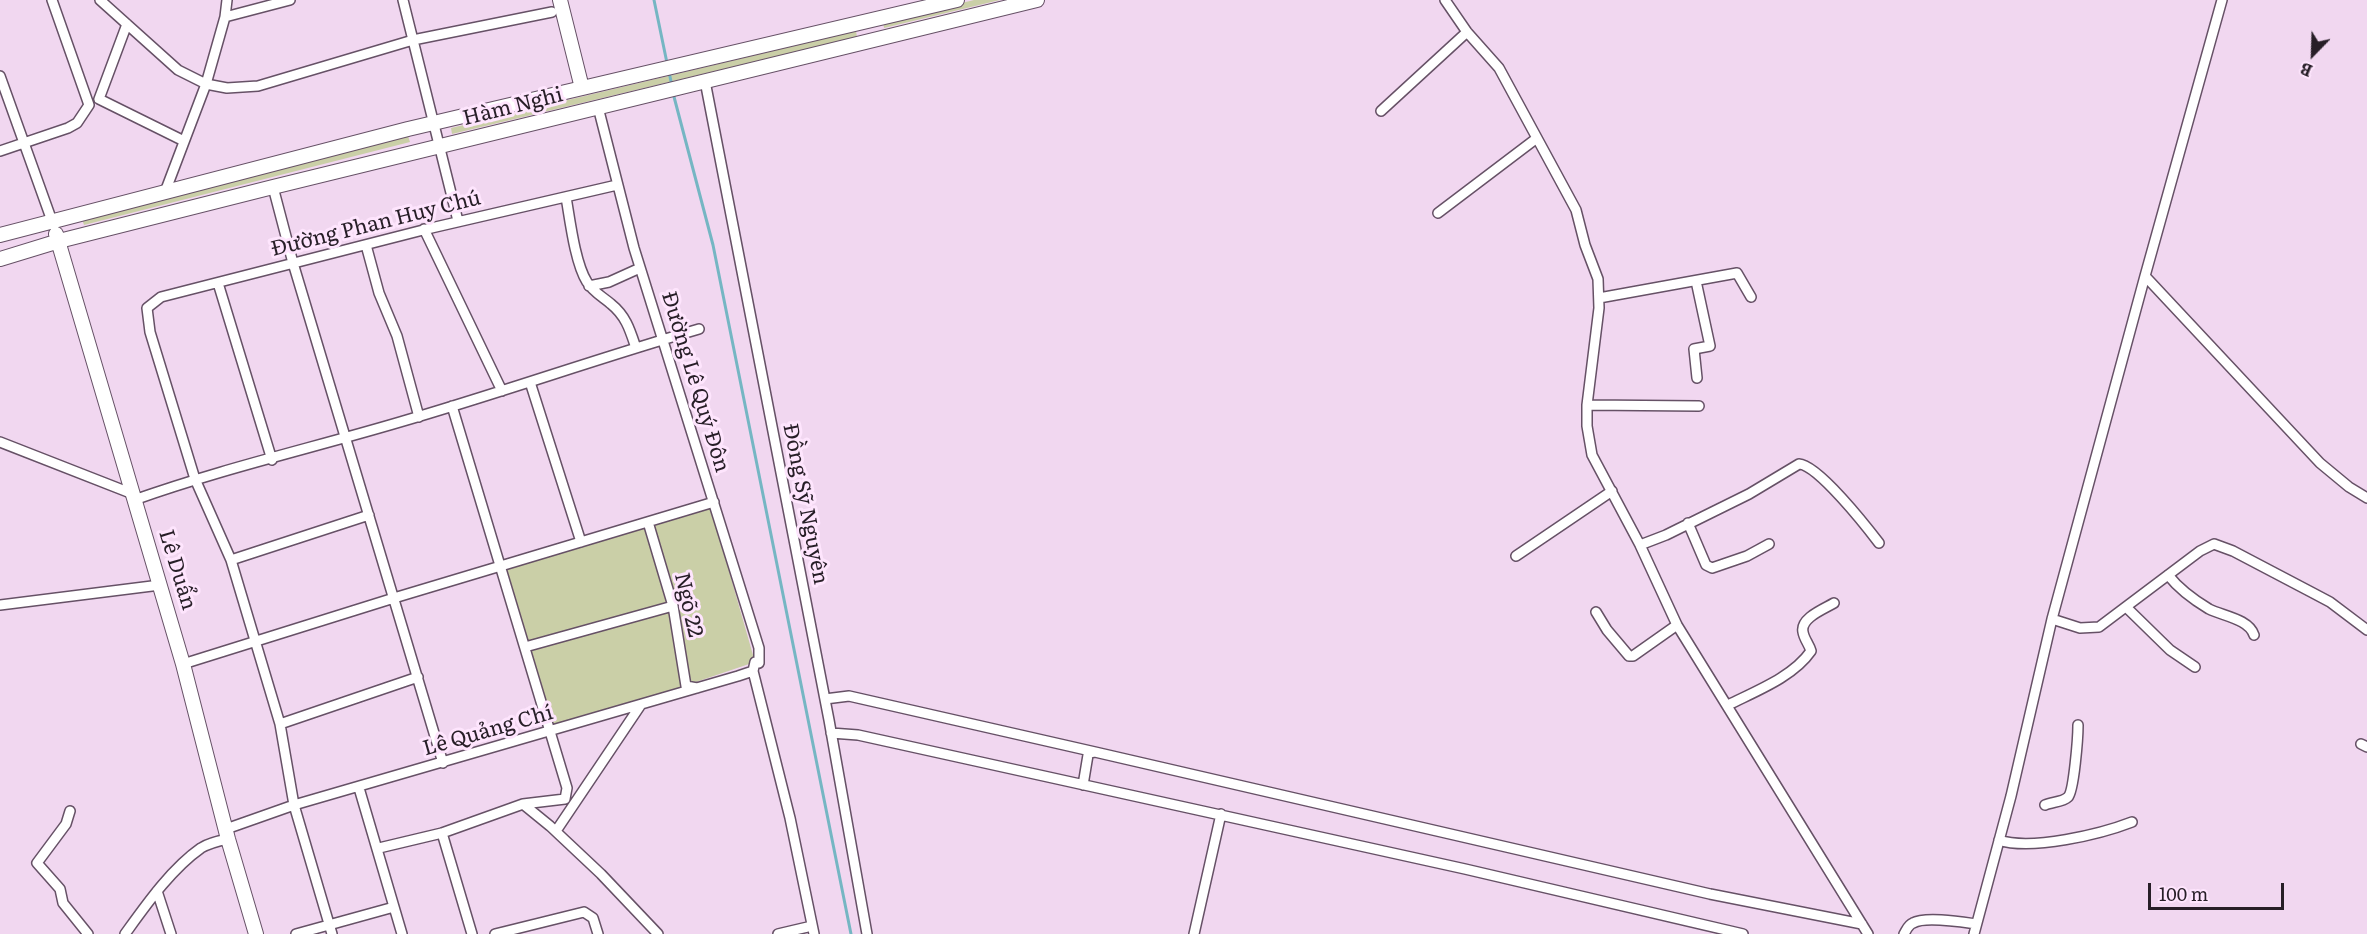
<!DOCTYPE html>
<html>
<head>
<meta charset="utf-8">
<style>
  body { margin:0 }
  #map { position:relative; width:2367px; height:934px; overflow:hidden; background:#f1d7f0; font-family:Literata,serif }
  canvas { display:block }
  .north { position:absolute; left:2283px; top:24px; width:60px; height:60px; -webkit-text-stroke:4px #fee5fd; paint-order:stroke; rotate:203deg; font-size:16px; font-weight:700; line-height:24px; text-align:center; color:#271e27 }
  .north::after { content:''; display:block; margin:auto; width:21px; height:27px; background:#271e27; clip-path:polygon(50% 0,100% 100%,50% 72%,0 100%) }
  .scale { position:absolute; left:2148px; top:883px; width:136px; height:27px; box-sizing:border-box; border:3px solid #271e27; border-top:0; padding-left:8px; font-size:18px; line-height:21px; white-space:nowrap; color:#271e27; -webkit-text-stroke:4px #fee5fd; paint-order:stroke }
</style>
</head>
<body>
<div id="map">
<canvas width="2367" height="934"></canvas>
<div class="north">B</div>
<div class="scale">100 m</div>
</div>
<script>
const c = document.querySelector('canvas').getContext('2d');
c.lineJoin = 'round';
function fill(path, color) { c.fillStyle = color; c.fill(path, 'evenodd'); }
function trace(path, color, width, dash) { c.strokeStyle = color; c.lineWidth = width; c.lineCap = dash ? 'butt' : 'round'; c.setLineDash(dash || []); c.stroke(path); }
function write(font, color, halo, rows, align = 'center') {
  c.font = font + ' Literata,serif'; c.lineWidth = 6; c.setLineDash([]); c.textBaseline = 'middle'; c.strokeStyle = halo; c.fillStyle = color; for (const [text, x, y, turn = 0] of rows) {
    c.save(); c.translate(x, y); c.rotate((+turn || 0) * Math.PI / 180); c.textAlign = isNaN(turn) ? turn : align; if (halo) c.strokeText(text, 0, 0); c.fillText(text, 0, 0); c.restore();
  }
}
fill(new Path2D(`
  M974,0H1000L884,28L883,22Z
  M856,31L857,37L452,134L451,128Z
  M408,136L410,142L84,225L82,219Z
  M711,508L755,662L693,683L694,689L553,731L504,566Z`), '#cacfa7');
trace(new Path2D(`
  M654,0L667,63
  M669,72L672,86
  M673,93L713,245L851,934`), '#75b6c3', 3);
const street = new Path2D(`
  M100,0L178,70L206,84L227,88L258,86L413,40L552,12
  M403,0L458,221
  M1445,0L1467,32L1499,68L1576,210L1585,245L1598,279L1599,308L1587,405V426L1592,455L1640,545L1677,625L1868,934
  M225,17L290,0
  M127,24L99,99L184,141
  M0,76L52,221
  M705,81L829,720L867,934
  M1381,111L1467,32
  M0,151L68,128L77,123L89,105L52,0
  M273,187L293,263L443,763
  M165,192L206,84L225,17L227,0
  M566,197C570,220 575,263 587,282C593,292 603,297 611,304C626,316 630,330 636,348
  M1438,213L1537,138
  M424,229L502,391
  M366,245L379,293L397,336L419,417
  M2145,276L2320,463L2349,487L2367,498
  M1696,281L1710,346L1694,349L1697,378
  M218,283L272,460
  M589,286L609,282L640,268
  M1599,298L1737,273L1751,297
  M530,382L581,542
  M1587,405L1699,406
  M0,442L133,494
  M134,500C221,469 312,448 400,422C500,393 599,358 699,329
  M648,522L673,606L686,686L697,688
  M1688,523L1706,565L1712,568L1747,556L1769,544
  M1640,545L1666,535L1749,494L1799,464C1818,465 1866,526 1879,543
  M1516,556L1612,491
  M231,560L369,515
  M2168,575C2179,589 2194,600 2209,609C2223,616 2249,619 2254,635
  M0,605L160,585
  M2126,607L2170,650L2195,667
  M1596,612L1607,630L1629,656H1633L1677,625
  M2052,619L2080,628L2099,627L2200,551L2214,544L2233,551L2313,593L2330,602L2367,630
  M525,647L673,606
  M183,664L394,598L714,502
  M753,671L790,818L814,934
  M825,699L849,696L1095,752
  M1728,705C1756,691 1793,677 1811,651C1809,644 1804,639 1803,632C1800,618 1824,609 1834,603
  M280,724L418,677
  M831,733L858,735L1465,869L1743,934
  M2361,744L2367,747
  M1083,785L1088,755L1089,753L1095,752L1710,894L1862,924
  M359,788L402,934
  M523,804L550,826L601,874L658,934
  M2045,805C2052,802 2063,802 2068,797C2074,791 2078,737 2078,725
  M70,811L66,824L37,863L60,889L63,903L88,934
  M226,829L294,805L738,676L753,671L755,662L759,663V648L634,248L598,107
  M556,831L640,706
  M442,833L472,934
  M1999,840C2031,851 2101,834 2132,822
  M379,848L442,833L523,804L565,799L567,788L452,406
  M157,891L171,934
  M125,934C146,905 171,869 201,848C209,843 218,841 228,839
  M296,934L394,907
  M332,934L294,805L280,724L231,560L195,479L150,332L147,308L161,297L427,229L617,185
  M495,934L584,912L593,918L598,934
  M778,934L812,926
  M1194,934L1221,814
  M1904,934C1907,929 1908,925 1913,923C1925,916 1962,922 1976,924
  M1974,934L2011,796L2052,619L2145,276L2222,0`);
const secondary = new Path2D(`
  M560,0L582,88
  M56,234L183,664L228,839L256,934
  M0,235L408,129L957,0
  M0,259L59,241L273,187L1037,0`);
trace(street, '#665166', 12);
trace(secondary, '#665166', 16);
trace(street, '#fff', 9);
trace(secondary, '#fff', 14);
write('21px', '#271e27', '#fee5fd', [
  ["Hàm Nghi",513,107,-14],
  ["Đường Phan Huy Chú",376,224,-14],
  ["Đường Lê Quý Đôn",695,382,73],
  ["Đồng Sỹ Nguyên",805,504,79],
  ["Lê Duẩn",177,570,73],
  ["Ngõ 22",688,605,77],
  ["Lê Quảng Chí",488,731,-16]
]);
</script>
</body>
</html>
